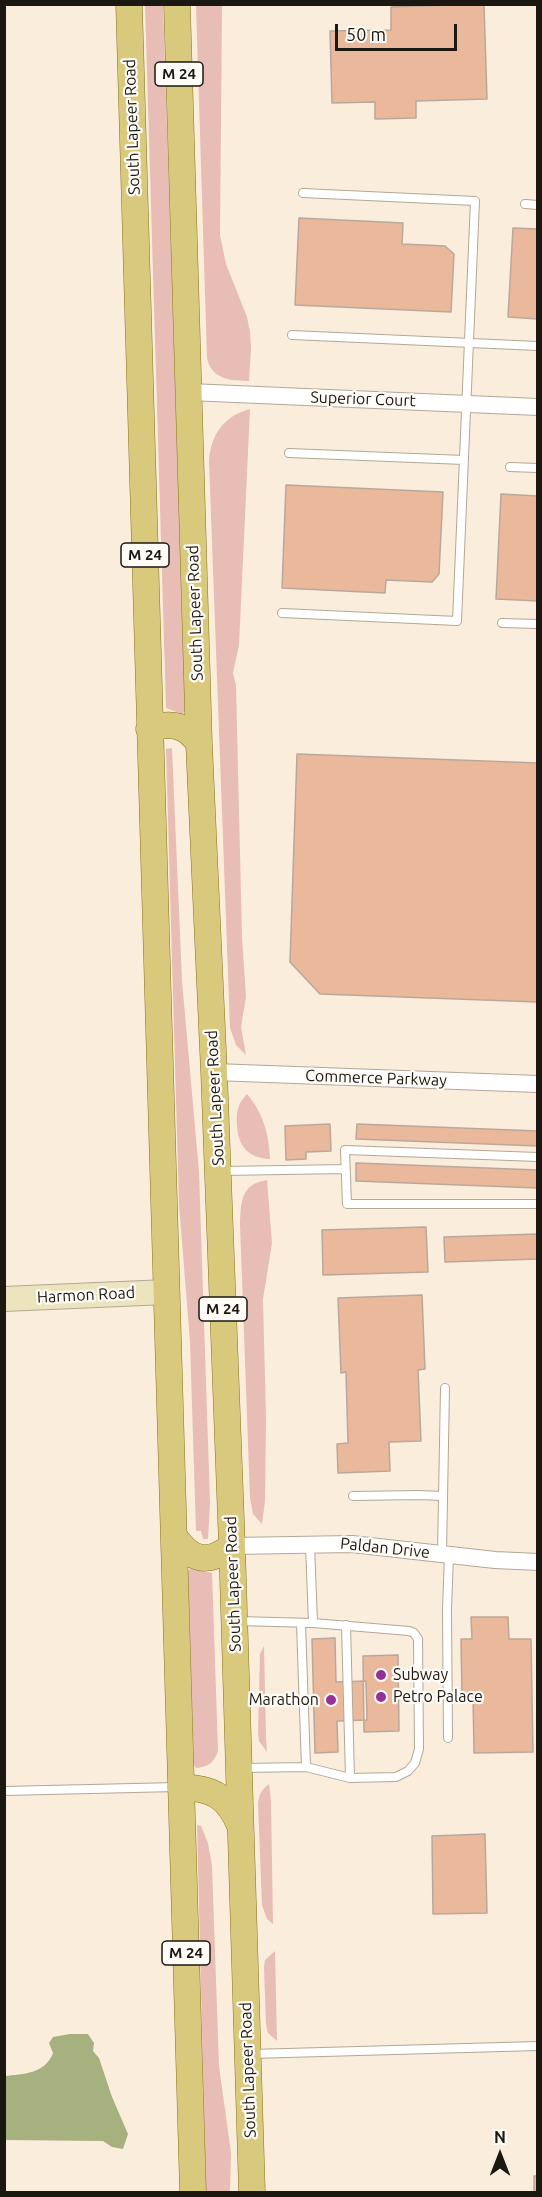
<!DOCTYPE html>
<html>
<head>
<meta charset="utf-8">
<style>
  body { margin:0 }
  #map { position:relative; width:542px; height:2197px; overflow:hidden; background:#faeddb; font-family:Ubuntu,sans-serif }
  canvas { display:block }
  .frame { position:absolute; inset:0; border:6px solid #1b1711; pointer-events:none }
  .north { position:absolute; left:470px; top:2125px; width:60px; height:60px; -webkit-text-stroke:4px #fffcf8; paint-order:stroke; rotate:0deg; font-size:16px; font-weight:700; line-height:24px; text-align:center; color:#1b1711 }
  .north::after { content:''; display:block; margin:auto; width:21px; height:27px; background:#1b1711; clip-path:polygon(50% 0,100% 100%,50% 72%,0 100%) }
  .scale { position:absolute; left:335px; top:24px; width:122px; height:27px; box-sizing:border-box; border:3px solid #1b1711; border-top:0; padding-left:8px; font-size:18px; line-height:21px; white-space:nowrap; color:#1b1711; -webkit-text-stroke:4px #fffcf8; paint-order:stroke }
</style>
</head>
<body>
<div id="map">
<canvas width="542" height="2197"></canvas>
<div class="frame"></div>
<div class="north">N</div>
<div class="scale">50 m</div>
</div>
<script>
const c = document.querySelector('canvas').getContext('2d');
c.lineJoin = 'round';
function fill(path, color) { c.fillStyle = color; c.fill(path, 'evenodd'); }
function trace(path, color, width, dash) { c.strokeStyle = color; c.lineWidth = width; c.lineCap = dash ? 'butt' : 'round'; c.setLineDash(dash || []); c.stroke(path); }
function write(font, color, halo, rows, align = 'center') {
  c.font = font + ' Ubuntu,sans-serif'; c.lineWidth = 4.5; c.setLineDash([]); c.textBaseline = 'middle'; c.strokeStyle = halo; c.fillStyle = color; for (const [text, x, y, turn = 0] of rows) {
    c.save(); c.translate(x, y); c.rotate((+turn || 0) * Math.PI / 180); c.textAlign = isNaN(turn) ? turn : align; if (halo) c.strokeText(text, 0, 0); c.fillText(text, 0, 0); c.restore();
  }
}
fill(new Path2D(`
  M145,5H163L185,686V712L182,714L166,708Z
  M196,5H222L220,235L226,264L247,317L250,332L251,349L249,381C231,381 211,379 207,358Z
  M250,409L239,645L233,673L236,685L242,937L246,997L241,1027L246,1055L236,1045L230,1028L209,461C211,434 224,416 250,409Z
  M172,748L182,981L199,1172L210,1503L208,1539H203L201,1531H196L190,1342L179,1204L166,749Z
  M247,1094C263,1113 269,1133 270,1159C248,1158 238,1146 237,1125C236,1112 238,1103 247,1094Z
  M267,1180L272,1243L263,1299L266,1418L265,1501L262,1524L253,1514L250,1498L240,1224C241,1201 241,1184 267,1180Z
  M190,1569L212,1573L218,1751C214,1763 208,1767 196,1768L194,1765L188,1571Z
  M264,1646L266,1738L267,1752L259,1741L258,1733L260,1654Z
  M269,1784L271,1801L273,1924L267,1919L262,1905L258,1804C259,1795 261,1790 269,1784Z
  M197,1825L201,1826L208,1843L212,1866L219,2066L231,2153L230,2192H206Z
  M275,1951L277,2041L268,2033L266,2025L264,1967L265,1960Z`), '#e7bdb5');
fill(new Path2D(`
  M70,2034H88L94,2043L93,2051L99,2058L112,2097L128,2134L123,2149L112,2147L103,2141L5,2140V2076C23,2074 45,2074 53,2053L49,2043L53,2037Z`), '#a6b17f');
const building = new Path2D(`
  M484,4L487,99L416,101V118L375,119V102L332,103L330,31L391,30V7Z
  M299,218L403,223L402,244L445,246L454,254L451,312L295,305Z
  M513,228L538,229V319L508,317Z
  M286,485L443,492L439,574L432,582L386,580L385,593L282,588Z
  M501,494L538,496V601L496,599Z
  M297,754L538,763V1002L320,994L290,962Z
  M330,1124L331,1151L306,1152V1159L286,1160L285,1126Z
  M357,1124L538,1131V1146L356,1139Z
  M356,1163L538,1170V1188L356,1181Z
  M426,1227L428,1272L323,1275L322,1230Z
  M538,1234V1259L445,1262L444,1237Z
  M422,1295L425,1369L418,1370L421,1441L389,1442L390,1471L338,1473L337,1444L348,1443L346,1372L341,1373L338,1298Z
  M471,1617H508L509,1639H531L533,1752L474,1753L473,1696H462L461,1639H472Z
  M335,1638L336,1682L366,1681L367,1720L337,1721L338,1752L315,1753L312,1639Z
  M398,1655L399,1731L364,1732L363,1656Z
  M485,1834L487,1913L433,1914L432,1836Z
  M534,2176H538V2192H534Z`);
fill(building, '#eab99c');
trace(building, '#baa79c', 1.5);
const lane = new Path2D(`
  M525,204L538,205
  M292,335L538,346
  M289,453L464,460
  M510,467L538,468
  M282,613L457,621L475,201L303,193
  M502,623L538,624
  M538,1157L345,1150L347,1204H538
  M222,1171L345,1169
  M353,1496L418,1495L443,1496
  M310,1545L313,1623
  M442,1554L445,1388
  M238,1621L313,1623L409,1631L414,1633L418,1639L419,1749L415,1763L408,1771L396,1777L350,1778L306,1767L242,1768
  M301,1624L306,1767
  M346,1625L350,1778
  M448,1738L447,1610L449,1555
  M4,1791L177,1787
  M251,2054L538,2046`);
const street = new Path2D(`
  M189,392L538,407
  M214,1072L538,1084
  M232,1546L352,1544L495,1560L538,1562`);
const secondary = new Path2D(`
  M4,1299L167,1292`);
const primary = new Path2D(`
  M129,4L193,2192
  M177,4L199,744L214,1072L232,1546L252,2192
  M149,729C170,722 187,724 199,744
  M174,1536C191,1561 208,1565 232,1546
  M180,1787C212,1788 228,1796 240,1826`);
trace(lane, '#b3a796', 10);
trace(street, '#b3a796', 18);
trace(secondary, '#b3a796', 26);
trace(primary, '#86731d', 27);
trace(lane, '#fff', 8);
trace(street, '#fff', 16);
trace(secondary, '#ece4bd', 24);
trace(primary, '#d9c97c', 26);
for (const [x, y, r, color] of [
  [381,1675,6,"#923198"],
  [381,1697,6,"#923198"],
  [331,1700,6,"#923198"]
]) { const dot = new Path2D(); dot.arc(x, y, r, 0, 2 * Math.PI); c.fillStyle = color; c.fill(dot); trace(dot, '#fffcf8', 2); }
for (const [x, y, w] of [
  [179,74,48],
  [145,555,48],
  [223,1309,48],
  [186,1953,48]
]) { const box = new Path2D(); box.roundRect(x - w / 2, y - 12, w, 24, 4.5); c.fillStyle = '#fffcf8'; c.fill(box); trace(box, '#1b1711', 1.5); }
write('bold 15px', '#1b1711', null, [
  ["M 24",179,74],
  ["M 24",145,555],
  ["M 24",223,1309],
  ["M 24",186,1953]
]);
write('16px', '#1b1711', '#fffcf8', [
  ["South Lapeer Road",132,127,-92],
  ["Superior Court",363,399,2],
  ["South Lapeer Road",195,613,-92],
  ["Commerce Parkway",376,1078,2],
  ["South Lapeer Road",215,1098,-93],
  ["Harmon Road",86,1295,-3],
  ["Paldan Drive",385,1548,6],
  ["South Lapeer Road",233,1584,-92],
  ["South Lapeer Road",248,2070,-92]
]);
write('16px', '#1b1711', '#fffcf8', [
  ["Subway",393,1675],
  ["Petro Palace",393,1697],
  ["Marathon",319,1700,"right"]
], 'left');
</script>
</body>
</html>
